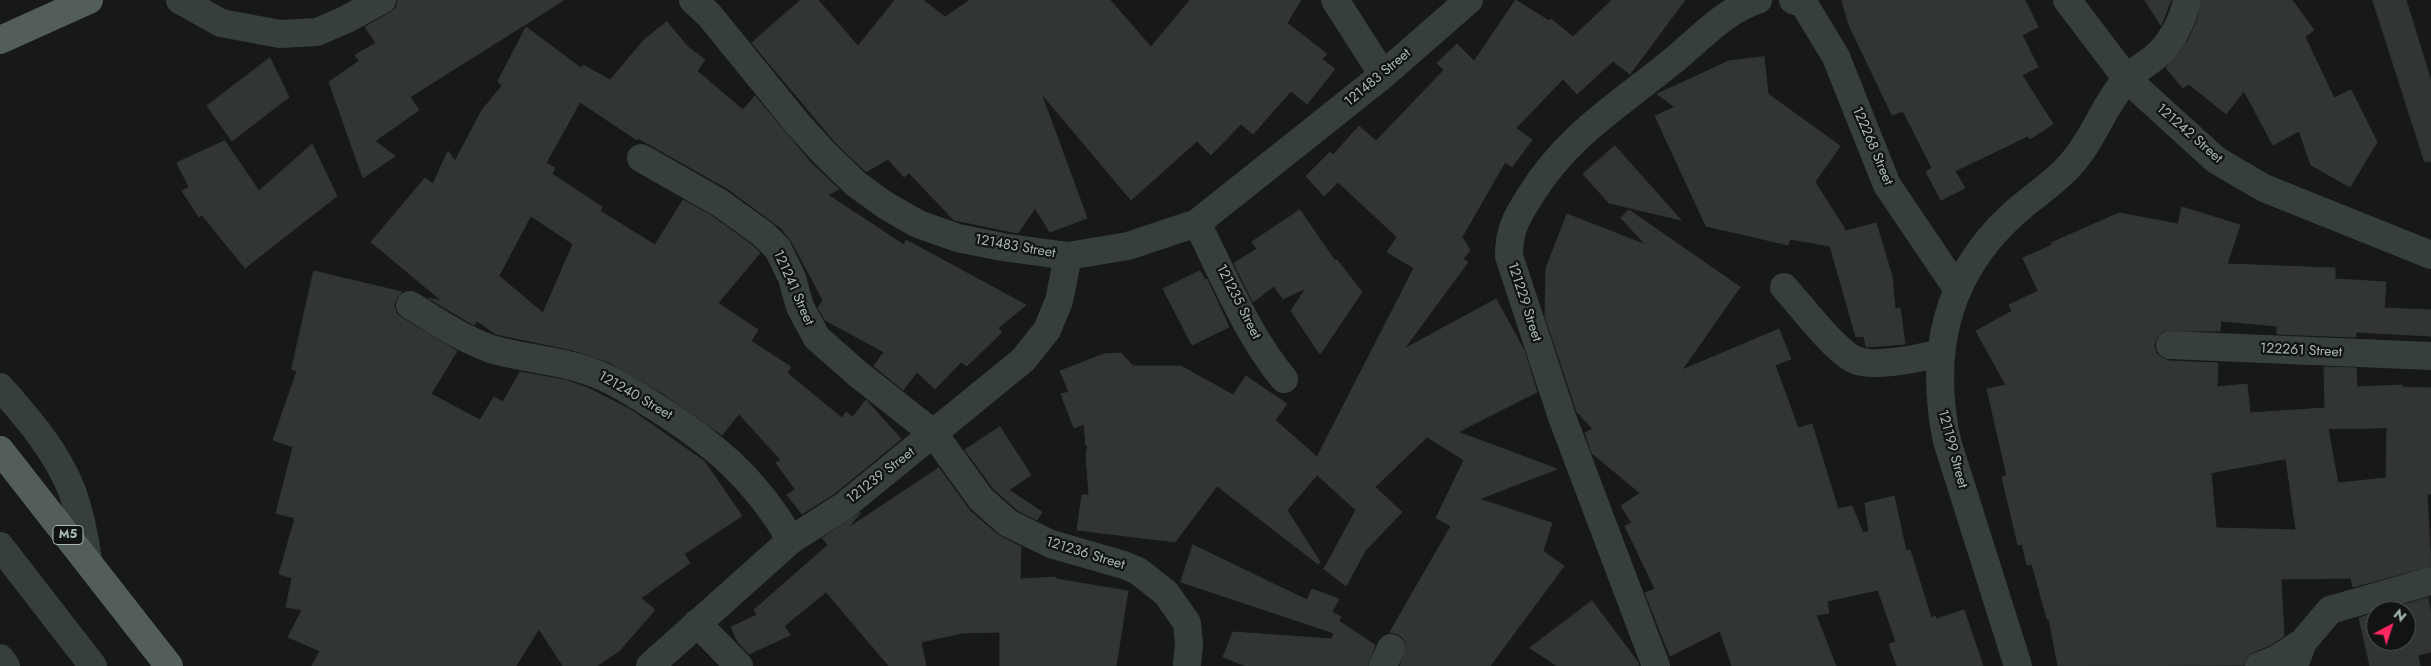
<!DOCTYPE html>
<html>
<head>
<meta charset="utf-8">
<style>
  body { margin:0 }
  #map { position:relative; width:2431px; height:666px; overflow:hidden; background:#171919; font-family:Jost,sans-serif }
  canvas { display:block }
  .north { position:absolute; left:2366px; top:601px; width:50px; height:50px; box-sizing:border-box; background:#121414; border:1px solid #4e5655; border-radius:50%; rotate:40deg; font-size:14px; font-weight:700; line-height:20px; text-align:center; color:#a8bab6 }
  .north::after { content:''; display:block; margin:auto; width:18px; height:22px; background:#ff2861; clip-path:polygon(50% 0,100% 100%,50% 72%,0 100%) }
</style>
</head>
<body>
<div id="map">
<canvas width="2431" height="666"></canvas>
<div class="north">N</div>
</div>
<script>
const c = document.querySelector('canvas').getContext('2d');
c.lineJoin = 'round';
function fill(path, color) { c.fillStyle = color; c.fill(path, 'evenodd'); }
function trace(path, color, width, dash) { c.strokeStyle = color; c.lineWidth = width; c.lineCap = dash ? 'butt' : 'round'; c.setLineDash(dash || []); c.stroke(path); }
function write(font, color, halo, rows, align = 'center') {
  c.font = font + ' Jost,sans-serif'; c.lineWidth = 4.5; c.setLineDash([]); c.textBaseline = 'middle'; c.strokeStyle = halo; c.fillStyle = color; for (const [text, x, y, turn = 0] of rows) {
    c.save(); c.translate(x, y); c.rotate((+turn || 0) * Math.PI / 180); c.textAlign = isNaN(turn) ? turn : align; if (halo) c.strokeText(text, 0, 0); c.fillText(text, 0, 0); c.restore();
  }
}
const building = new Path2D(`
  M398,0H564L410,97L419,110L375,141L395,156L363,178L329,82L359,61L355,55L376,43L365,27L390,13L396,8Z
  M801,0H818L858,46L895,0H923L945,17L970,0H1110L1151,47L1190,0H1301L1287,23L1327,54L1322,59L1335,69L1307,104L1291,91L1253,134L1241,124L1211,155L1197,141L1131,200L1041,93L1087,218L1050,232L1035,208L1018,233L954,220L909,173L904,177L888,159L866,172L835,142L752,43Z
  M1516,0L1549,21L1551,19L1573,37L1612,0H1685L1630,74L1613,61L1577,94L1563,79L1516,128L1532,140L1512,167L1505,162L1462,237L1470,250L1463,259L1468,262L1404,349L1496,299L1524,350L1537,392L1458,432L1557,469L1479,499L1552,523L1543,551L1564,566L1490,666H1400L1406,646L1403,638L1398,634L1390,632L1451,526L1436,518L1464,460L1427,437L1375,487L1402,512L1365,551L1346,586L1324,569L1356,510L1317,475L1287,510L1320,562L1318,564L1217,486L1175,542L1077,530L1082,495H1089L1086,456L1088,443L1086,446L1084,424L1074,428L1061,394L1069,392L1060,371L1104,354L1121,353L1133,366H1181L1233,395L1246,376L1287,404L1275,420L1317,457L1414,268L1387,252L1397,237L1338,182L1324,196L1306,176L1330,152L1333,155L1359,126L1376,141L1444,70L1437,63L1457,44L1474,61Z
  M1842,0H2025L2038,27L2022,35L2038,67L2022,75L2053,124L2030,139L2028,136L1955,171L1965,188L1941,200L1926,172L1932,168L1903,111L1892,115L1849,25Z
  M2145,0H2171L2161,25Z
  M2202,0H2292L2314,30L2305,37L2334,98L2351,90L2377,142L2350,187L2311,165L2299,131L2273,145L2244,91L2226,114L2189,84L2183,88L2166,68L2189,39L2197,21Z
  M2373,0H2406L2431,81V161L2425,162Z
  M667,22L688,47L705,60L697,71L743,110L755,96L812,164L839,189L828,195L904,245L906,240L1026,305L998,328L1002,332L967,366L961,362L935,389L917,372L903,390L874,366L884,352L825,320L818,308L823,300L792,242L781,228L728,189L638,138L637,140L580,102L546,163L555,168L552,174L602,207L600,211L655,245L683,200L712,216L753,246L760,253L718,303L758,330L751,341L791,367L787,373L842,418L846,412L853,417L866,400L901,439L835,493L802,514L787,495L795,489L776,463L781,460L739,414L722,435L662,393L609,362L572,350L496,334L477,321L474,325L428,298L442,301L371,242L425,178L433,184L448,151L455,161L482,110L502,86L498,81L526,27L581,68L583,65L610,80L644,40ZM531,216L573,244L543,313L499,276Z
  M1764,57L1768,94L1840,146L1815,182L1846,231L1876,223L1892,276L1895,309L1900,308L1905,344L1866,347L1864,336L1856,337L1830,246L1790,239L1788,245L1706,226L1655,116L1675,107L1657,94L1729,61Z
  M270,58L289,97L232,141L207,106Z
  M225,141L259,191L312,144L337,196L245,268L202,215L199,217L182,191L189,187L177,163Z
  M1615,146L1681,220L1609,203L1583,174Z
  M2182,207L2240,225L2227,264L2335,268V279L2386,282L2384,308L2431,310V336L2356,332V337L2277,334V326L2221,321L2220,331H2163L2157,337L2154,345L2156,353L2162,358L2169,361L2218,363L2217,387L2247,384L2250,413L2325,408L2324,367L2356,368L2357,387L2402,385V387L2431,388V494H2427L2431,566L2353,587L2351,578L2281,579L2284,636L2270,645L2253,652L2247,657L2244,665L2058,666L2049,619H2047L2032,564L2027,565L2022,544L2018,545L2002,477L2007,476L1987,389L2006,385L1976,331L2012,311L2009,305L2038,291L2023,258L2052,245L2051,243L2119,213L2178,224ZM2387,428L2386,478L2338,483L2328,429ZM2286,459L2296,530L2216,528L2211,473Z
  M1300,210L1335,261L1337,260L1362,292L1320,354L1291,311L1306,288L1283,299L1274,286L1253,302L1234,263L1257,249L1252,242Z
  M1629,210L1740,287L1682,370L1779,329L1791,359L1775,365L1798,428L1812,424L1838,509L1852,506L1863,533L1869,531L1865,503L1894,496L1906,551L1910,550L1931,618L1935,616L1936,619L1964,610L1983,666H1897L1889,644L1896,642L1878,590L1827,601L1829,613L1816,615L1836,666H1732L1720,631L1670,656L1645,593L1655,589L1625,526L1632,523L1621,506L1640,493L1592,453L1585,433L1593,429L1577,412L1545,316L1546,268L1567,214L1646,245L1621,218Z
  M314,271L402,292L397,297L394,304L396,313L402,318L457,351L431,394L480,420L494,397L503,402L520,372L565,380L588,388L631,410L704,461L742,516L684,554L690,563L641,598L655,610L619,651L597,666H563L539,629L516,666H312L320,651L288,637L302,610L286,607L292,578L279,574L295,518L276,513L293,447L273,440L297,371L292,369Z
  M1200,271L1205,280L1207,279L1229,327L1192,345L1163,289Z
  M1000,427L1031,475L1009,490L1042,512L1037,520L1017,510L993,488L965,450Z
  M939,468L970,511L998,535L1021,547L1020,579L1056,577V579L1128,591L1116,666H1000V632L962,633L921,642L926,666H889L826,592L784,626L790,635L749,654L738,642L731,627L757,615L754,610L828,545L822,538L861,512L848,528Z
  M1193,545L1307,600L1312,589L1339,599L1332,612L1341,617L1339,621L1375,645L1368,666H1246L1223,657L1233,632L1332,639L1334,633L1181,582Z
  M2428,598L2431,614V652L2418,655L2420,666H2370L2359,618L2376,613V641H2406V611H2383Z
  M1592,601L1637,661L1639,666H1557L1530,648Z`);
fill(building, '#313535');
trace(building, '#303535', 1);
trace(new Path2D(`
  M180,0L221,23L280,34L317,32L347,19L382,0
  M693,0L710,16L797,123L824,153L856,184L885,205L918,224L958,238L1002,247L1068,256L1128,246L1197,223L1383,75L1469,0
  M1335,0L1383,75
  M1793,0L1804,4L1836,57L1887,185L1958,290
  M2067,0L2127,79L2216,160L2264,188L2431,255
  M641,158L720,203L763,234L778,249L792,278L800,307L817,338L858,374L934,434L981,499L1008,523L1051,544L1124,565L1138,571L1166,593L1187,623L1189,645L1187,664
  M1197,223C1223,274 1247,335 1284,379
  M1784,287C1802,307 1831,346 1853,359C1872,369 1920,358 1940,353
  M410,305C436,321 462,339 491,349C524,359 562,360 594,373C616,381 635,394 654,406C714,444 755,478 791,540
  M2170,345L2431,356
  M0,387C27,417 57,452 72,491C80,513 85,538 88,561
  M0,546L93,666
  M697,623L739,666
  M0,658L6,666
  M650,666L791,540L844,506L1023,360L1047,330L1059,301L1068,256
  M1383,666L1391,648
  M1656,666L1562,417L1509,256C1509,230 1516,218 1530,196C1567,136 1616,107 1669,64C1697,42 1723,11 1758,0
  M2018,666L1947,441C1929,356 1945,277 2011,216C2030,198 2054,184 2071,164C2094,139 2104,104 2127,79C2134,71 2145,65 2154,58C2171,44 2183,21 2187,0
  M2259,666L2277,659L2303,642
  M2294,666L2303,642L2330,610L2431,581`), '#373e3e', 28);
trace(new Path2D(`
  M0,40L89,0
  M0,450L169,666`), '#535d5c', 28);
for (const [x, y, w] of [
  [68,535,30]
]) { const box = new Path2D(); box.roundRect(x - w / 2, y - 9.5, w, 19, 4); c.fillStyle = '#121414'; c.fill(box); trace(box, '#a8bab6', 1); }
write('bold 12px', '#a8bab6', null, [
  ["M5",68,535]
]);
write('14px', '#a8bab6', '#121414', [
  ["121483 Street",1378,78,-40],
  ["121242 Street",2189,134,41],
  ["122268 Street",1872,146,67],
  ["121483 Street",1015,247,10],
  ["121241 Street",793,288,66],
  ["121235 Street",1238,302,63],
  ["121229 Street",1524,302,72],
  ["122261 Street",2301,351,3],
  ["121240 Street",635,396,30],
  ["121199 Street",1952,449,75],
  ["121239 Street",881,476,-38],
  ["121236 Street",1085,554,17]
]);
</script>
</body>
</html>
